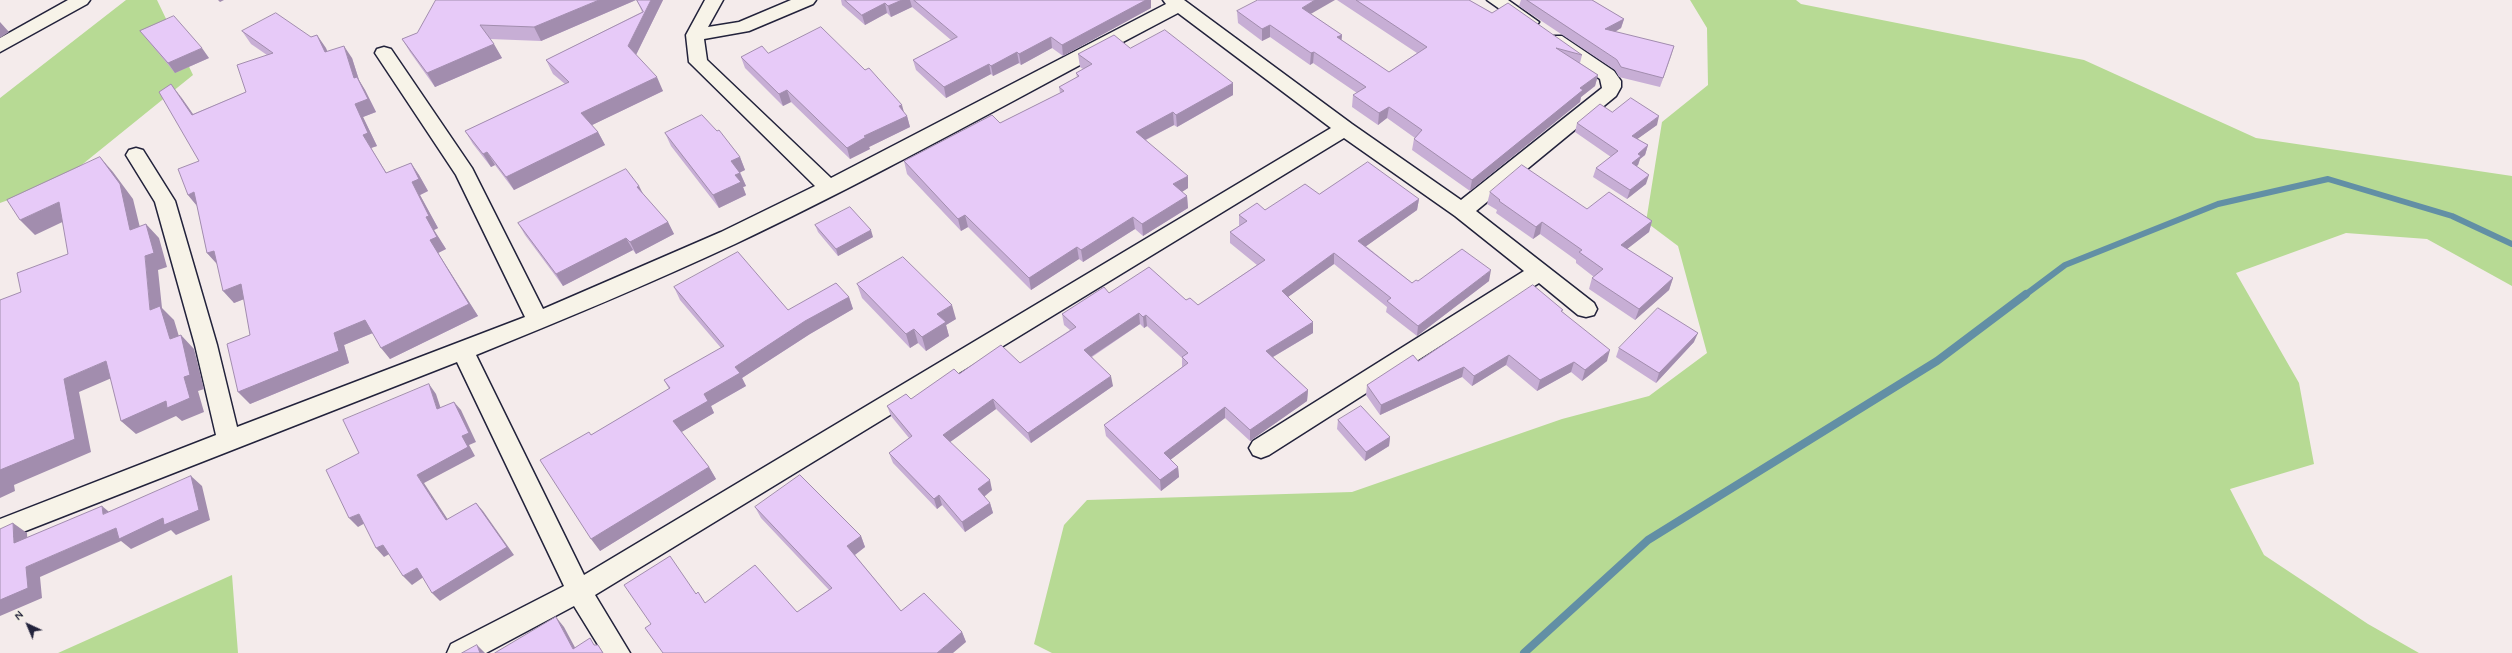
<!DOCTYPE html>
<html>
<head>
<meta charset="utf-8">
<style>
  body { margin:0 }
  #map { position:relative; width:2512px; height:653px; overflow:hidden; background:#f4ebeb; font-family:Mynerve,sans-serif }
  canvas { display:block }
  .north { position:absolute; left:8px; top:605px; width:40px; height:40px; -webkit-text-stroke:3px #f7f3e8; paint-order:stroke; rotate:316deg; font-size:11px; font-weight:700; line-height:16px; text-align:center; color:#22223b }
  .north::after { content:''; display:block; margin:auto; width:14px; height:18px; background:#22223b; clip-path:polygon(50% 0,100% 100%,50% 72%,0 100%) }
</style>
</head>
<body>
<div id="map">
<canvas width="2512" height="653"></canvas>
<div class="north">N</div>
</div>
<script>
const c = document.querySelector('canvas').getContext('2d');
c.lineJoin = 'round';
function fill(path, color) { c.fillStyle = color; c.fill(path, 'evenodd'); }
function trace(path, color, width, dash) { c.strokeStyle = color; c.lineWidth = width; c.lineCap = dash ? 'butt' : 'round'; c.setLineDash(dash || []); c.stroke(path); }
fill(new Path2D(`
  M126,0H157L193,75L63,180L0,203V98Z
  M1690,0H1796L1801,4L2084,60L2256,138L2512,176V286L2427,239L2346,233L2236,273L2299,383L2314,464L2230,489L2264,555L2368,624L2419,653H1052L1034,644L1064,525L1087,500L1352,492L1562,419L1649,396L1707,353L1678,246L1646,222L1662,122L1708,85L1707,28Z
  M232,575L238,653H58Z`), '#b7da94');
trace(new Path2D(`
  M2025,295L2065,265L2218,204L2328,179L2452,216L2512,244`), '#628fa5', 6);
trace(new Path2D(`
  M1524,653L1648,540L1937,361L2026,294`), '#628fa5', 8);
const minor = new Path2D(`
  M68,0H90L87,4L0,52V38Z
  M705,0H723L708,27L739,22L791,0H816L813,4L749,31L704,39L707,60L831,178L1166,4L1163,0H1184L1352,124L1461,200L1602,88L1600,79L1550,44L1547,40L1550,36H1562L1614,71L1621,81V87L1616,96L1476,211L1594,303L1597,309L1594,315L1586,317L1578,315L1539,283L1269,455L1261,458L1253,455L1249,448L1253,441L1524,271L1455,216L1344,138L595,595L630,653H603L574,606L486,653H447L451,644L564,586L457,362L0,541V519L216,435L195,345L155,202L126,155L129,150L136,148L143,150L175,201L217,345L237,427L525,317L456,175L375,53L377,49L384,47L391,49L472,168L543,309L721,232L815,186L689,62L686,35ZM1178,13L1331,128L584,575L476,355C563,320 649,284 735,244C885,173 1031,90 1178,13Z
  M1487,0H1508L1539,22L1536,26H1524Z`);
trace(minor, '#22223b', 3);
fill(minor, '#f7f3e8');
fill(new Path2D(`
  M636,0L541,41L490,39L502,58L435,87L410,52L402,39L417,33Z
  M637,0H663L636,55L663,91L592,125L598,132L605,145L514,190L495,165L491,167L473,144L465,131L565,84L553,74L546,60L642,12Z
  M841,0H1151V8L1063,56L1052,48L1021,65L1019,63L993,76L991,74L946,98L916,70L913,60L951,40L912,7L891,17L887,13L865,25L842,5Z
  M1337,0H1469L1492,13L1582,55L1580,63L1598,75L1595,86L1581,97L1580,102L1470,191L1412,150L1414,139L1415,138L1387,118L1378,125L1352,107L1353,95L1357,93L1313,63L1310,65L1270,37L1262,41L1238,23L1237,11L1311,14L1342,35L1341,40L1389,72L1417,53Z
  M1521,0H1592L1624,19L1621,28L1615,32L1674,46L1660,87L1619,77L1615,70L1519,6Z
  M140,31L209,58L175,73Z
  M242,31L311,37L317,35L327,51L352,58L359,80L365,90L376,112L363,117L377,146L371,148L386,173L411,163L419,175L428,191L420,195L438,228L434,230L446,249L438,253L478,316L390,359L373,333L344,345L349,363L250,404V335L244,299L234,303L217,264L207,253L197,206L188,195L199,161L181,97L193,114L246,92L267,55L251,44Z
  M1130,48L1233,95L1177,127L1174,125L1146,140L1188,188L1182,192L1187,196L1188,208L1143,236L1135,229L1083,262L1079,259L1031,290L968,227L961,231L907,174L904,161L1000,123L1060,93L1059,87L1077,77L1076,73L1083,69L1080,67L1078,54Z
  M768,53L865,70L907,116L910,127L869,147L870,149L850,159L791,102L783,106L745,68L741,57Z
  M1612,112L1657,125L1637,139L1648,145L1645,155L1640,159L1638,165L1636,166L1646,184L1627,199L1593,177L1596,168L1611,157L1575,132L1577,123Z
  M665,133L740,157L745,170L740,172L746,186L743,187L746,195L719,208L671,146Z
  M639,186L643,194L668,222L674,234L636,254L633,250L563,286L525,235L518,223Z
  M1490,192L1587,209L1652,221L1649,232L1627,249L1673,278L1669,290L1635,320L1589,289L1592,278L1594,277L1576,263V260L1540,234L1533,239L1496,213L1497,210L1487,204Z
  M1319,194L1419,199L1417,210L1366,246L1412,283L1418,281H1489L1417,336L1386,312L1387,307L1334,264L1288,297L1313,333L1273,357L1308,390L1307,401L1250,441L1225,418L1170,460L1178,467L1179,477L1161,491L1106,436L1104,425L1182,367V358L1147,326L1144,328L1140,324L1092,357L1113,386L1031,443L996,409L950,442L992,490L984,497L990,503L993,513L965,532L942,505L937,509L893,463L889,453L909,438L891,416L887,406L911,399L959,374L1020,363L1070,330L1064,325L1062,314L1109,293L1186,300L1198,305L1257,265L1230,243V232L1239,226V215L1265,210Z
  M815,225L873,237L838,256L818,232Z
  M857,284L956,319L946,325L949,336L926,351L918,343L910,348L862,298Z
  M674,287L788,310L849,297L853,309L810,334L742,378L746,386L711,406L714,413L681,432L709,467L716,479L600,551L591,435L669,389L664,380L721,348L680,300Z
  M1563,312L1607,361L1582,381L1571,372L1537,391L1506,365L1472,386L1462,377L1380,415L1366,395L1367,385L1418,361Z
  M1694,342L1656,383L1616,357L1619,348Z
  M1338,420L1390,437L1389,446L1365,461L1337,429Z
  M755,507L861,536L865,547L855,555L901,611L962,632L966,642L663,653L696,594L705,603L797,612L829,590L761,518Z`), '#c7aed5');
fill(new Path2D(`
  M218,0H224L220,2Z
  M599,0H636L541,41L534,27Z
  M651,0H663L634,59L628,46Z
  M902,0H910L912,7L891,17L888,6Z
  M1146,0H1151V8L1063,56L1062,45Z
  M1315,0H1335L1302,19V8Z
  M885,3L887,13L865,25L862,15Z
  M1624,19L1621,28L1603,39L1605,29Z
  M0,22L9,32L0,38Z
  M1270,25V37L1262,41V29Z
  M317,35L326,48L333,65L325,52Z
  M1342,35L1341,46L1337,37Z
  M1051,37L1052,48L1021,65L1019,54Z
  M494,44L502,58L435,87L427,73Z
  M344,46L352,58L359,80L365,90L376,112L363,117L377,146L371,148L394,185L386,173L363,135L355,104L354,78Z
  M1674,46L1671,56L1660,87L1663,78Z
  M202,48L209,58L175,73L168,63Z
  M1017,52L1019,63L993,76L991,66Z
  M1314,52L1313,63L1310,65L1311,53Z
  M989,64L991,74L946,98L944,87Z
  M1598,75L1595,86L1581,97L1580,102L1470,191L1472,180L1580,88Z
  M657,77L663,91L588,127L581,113Z
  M1233,83V95L1177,127L1176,115Z
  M171,84L181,97L202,127L192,115Z
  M787,90L791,102L783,106L779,94Z
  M902,105L905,116L899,106Z
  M1389,107L1387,118L1378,125L1379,113Z
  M1173,112L1174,125L1137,144L1136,132Z
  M907,116L910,127L869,147L870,149L850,159L847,148L864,136Z
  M1659,116L1657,125L1629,145L1632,136Z
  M598,132L605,145L514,190L506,177Z
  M1648,145L1645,155L1640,159L1638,165L1629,173L1632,163L1638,154Z
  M487,152L495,165L491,167L483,154Z
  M100,157L113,172L133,199L144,244L130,230Z
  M740,157L745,170L737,174L731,161Z
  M411,163L419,175L428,191L420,195L438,228L434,230L446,249L438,253L478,316L390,359L381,348L430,240L412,182Z
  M740,173L746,186L743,187L746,195L719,208L713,195L735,175Z
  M1649,175L1646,184L1627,199L1630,190Z
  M1188,176V188L1174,197L1173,184Z
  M639,186L645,198L637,187Z
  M194,192L198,207L188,195Z
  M1187,196L1188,208L1143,236L1142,224Z
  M1419,199L1417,210L1358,252V241Z
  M59,202L73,217L35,235L20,220Z
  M965,215L968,227L961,231L958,219Z
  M1133,217L1135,229L1083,262L1081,250Z
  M1652,221L1649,232L1618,256L1621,245Z
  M668,222L674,234L636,254L630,242Z
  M1542,222L1540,234L1533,239L1536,227Z
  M146,224L159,238L167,267L158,270L162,308L174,320L184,353L170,339L150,310L145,256Z
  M871,230L873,237L838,256L836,249Z
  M626,238L633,250L563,286L556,274Z
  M1077,247L1079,259L1031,290L1029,278Z
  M214,251L218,265L207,253Z
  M1334,253V264L1281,302L1282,291Z
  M1491,270L1489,281L1417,336L1418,326Z
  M1673,278L1669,290L1635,320L1639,309Z
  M241,284L252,296L234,303L223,291Z
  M849,297L853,309L810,334L742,378L746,386L711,406L714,413L680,433L673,421L735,367L805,321Z
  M952,305L956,319L946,325L949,336L926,351L922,337L937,314Z
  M1139,313L1140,324L1086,360L1084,350Z
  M1146,315L1147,326L1144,328L1143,317Z
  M365,320L375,332L344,345L349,363L250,404L238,392L334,333Z
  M1313,322V333L1266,361V351Z
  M914,329L918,343L910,348L906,334Z
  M1698,333L1694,342L1656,383L1659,373Z
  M181,335L194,349L204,389L198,391L204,412L182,421L176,416L136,434L121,421L184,377Z
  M1610,350L1607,361L1582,381L1585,370Z
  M1509,355L1506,365L1472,386L1474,376Z
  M106,361L121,374L79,392L91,452L14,485L15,491L0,498V470L64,379Z
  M1574,362L1571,372L1537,391L1540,380Z
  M1464,367L1462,377L1380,415L1381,405Z
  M1111,376L1113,386L1031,443L1028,433Z
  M429,384L436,394L444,418L437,409Z
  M1308,390L1307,401L1250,441V430Z
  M993,399L996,409L946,445L943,435Z
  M454,402L461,410L476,442L469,445L475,456L424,483L454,529L446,520L417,475L462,436Z
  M1225,407V418L1165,464L1164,453Z
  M1390,437L1389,446L1365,461L1366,452Z
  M709,467L716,479L600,551L591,539Z
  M1178,467L1179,477L1161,491L1160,480Z
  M191,476L202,486L210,520L176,535L171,530L131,549L121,541L40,577L42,598L0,616V600L26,567L116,528Z
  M990,480L992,490L981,499L978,489Z
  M939,495L942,505L937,509L934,499Z
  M476,503L483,511L514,555L440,601L432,593Z
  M990,503L993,513L965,532L962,522Z
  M102,506L114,516L103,514Z
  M359,514L367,522L358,527L349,518Z
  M13,523L27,533L28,553L14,543Z
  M861,536L865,547L852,557L847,546Z
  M383,545L391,553L384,557L376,548Z
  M417,568L425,576L412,585L403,576Z
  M556,617L564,627L578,653L573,649Z
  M962,632L966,642L953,653H937Z
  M477,645L485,653H480Z`), '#a28dae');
const building = new Path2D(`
  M436,0H599L534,27L480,25L494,44L427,73L402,39L417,33Z
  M637,0H651L628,46L657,77L581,113L598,132L506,177L487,152L483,154L465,131L569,82L546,60L643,12Z
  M845,0H902L888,6L885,3L862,15Z
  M914,0H1146L1062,45L1051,37L1019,54L1017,52L991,66L989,64L944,87L913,60L957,37Z
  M1258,0H1315L1302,8L1342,35L1337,37L1389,72L1427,47L1356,0H1469L1492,13L1508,3L1582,55L1556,48L1598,75L1580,88L1583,90L1472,180L1414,139L1422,130L1389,107L1379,113L1353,95L1366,87L1314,52L1311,53L1270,25L1262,29L1237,11Z
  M1527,0H1592L1624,19L1605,29L1674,46L1663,78L1621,67L1617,60Z
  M276,13L311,37L317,35L325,52L344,46L354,78L357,77L368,99L355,104L368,133L363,135L386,173L411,163L419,179L412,182L429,216L426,217L437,237L430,240L469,304L381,348L365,320L334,333L339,351L238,392L227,344L250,335L241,284L223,291L214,251L207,253L194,192L188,195L178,169L199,161L159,92L171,84L192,115L246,92L237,65L273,53L242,31Z
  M174,16L202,48L168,63L140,31Z
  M821,27L865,70L869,68L902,105L899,106L907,116L864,136L866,137L847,148L787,90L779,94L741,57L762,46L768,53Z
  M1165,30L1233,83L1176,115L1173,112L1136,132L1188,176L1173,184L1187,196L1142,224L1133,217L1081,250L1077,247L1029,278L965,215L958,219L904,161L992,115L1000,123L1064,91L1059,87L1079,76L1076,73L1092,64L1078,54L1114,35L1130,48Z
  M1631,98L1659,116L1632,136L1648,145L1638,154L1641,156L1632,163L1649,175L1630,190L1596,168L1618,151L1577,123L1600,104L1612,112Z
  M702,115L717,131L719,130L740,157L731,161L740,173L735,175L741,182L713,195L665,133Z
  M100,157L120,184L130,230L146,224L154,253L145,256L150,310L160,306L170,339L181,335L190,375L184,377L190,398L167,408L166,401L121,421L106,361L64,379L75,439L0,470V300L21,292L17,273L68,254L59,202L20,220L7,200Z
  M1368,162L1419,199L1358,241L1412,283L1416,280L1418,281L1462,249L1491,270L1418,326L1387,301L1391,298L1334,253L1282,291L1313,322L1266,351L1308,390L1250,430L1225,407L1164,453L1178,467L1160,480L1104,425L1188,363L1182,357L1188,353L1146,315L1143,317L1139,313L1084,350L1111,376L1028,433L993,399L943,435L990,480L978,489L990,503L962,522L939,495L934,499L889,453L912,436L887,406L906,394L911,399L954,369L959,374L1001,345L1020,363L1076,327L1062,314L1104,287L1109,293L1149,267L1186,300L1190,298L1198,305L1265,260L1230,232L1247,221L1239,215L1257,203L1265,210L1305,184L1319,194Z
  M1522,165L1587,209L1609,192L1652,221L1621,245L1673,278L1639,309L1592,278L1603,269L1579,252L1582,250L1542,222L1536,227L1499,201L1500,200L1490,192Z
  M626,169L639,186L637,187L668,222L630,242L626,238L556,274L518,223Z
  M850,207L871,230L836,249L815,225Z
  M738,252L788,310L836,283L849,297L805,321L735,367L740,373L704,394L708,401L673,421L709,467L591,539L540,460L589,432L591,435L670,388L664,380L724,346L674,287Z
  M903,257L952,305L937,314L946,322L922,337L914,329L906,334L857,284Z
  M1533,285L1563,310L1561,311L1610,350L1585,370L1574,362L1540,380L1509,355L1474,376L1464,367L1381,405L1367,385L1413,355L1418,361Z
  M1658,308L1698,333L1659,373L1619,348Z
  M429,384L437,409L454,402L469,433L462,436L468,447L417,475L446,520L476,503L507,547L432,593L417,568L403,576L383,545L376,548L359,514L349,518L326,470L359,453L343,420Z
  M1361,406L1390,437L1366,452L1338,420Z
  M800,475L861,536L847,546L901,611L924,593L962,632L937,653H663L645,628L651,624L624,585L670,556L696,594L698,592L705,603L755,565L797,612L832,588L755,507Z
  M191,476L199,510L164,525L163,518L119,539L116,528L26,567L28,588L0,600V529L13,523L14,543L102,506L103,514Z
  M556,617L573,649L590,638L594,645H598L603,653H495Z
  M477,645L480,653H462Z`);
fill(building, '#e7caf8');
trace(building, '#a28dae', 1);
</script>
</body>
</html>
